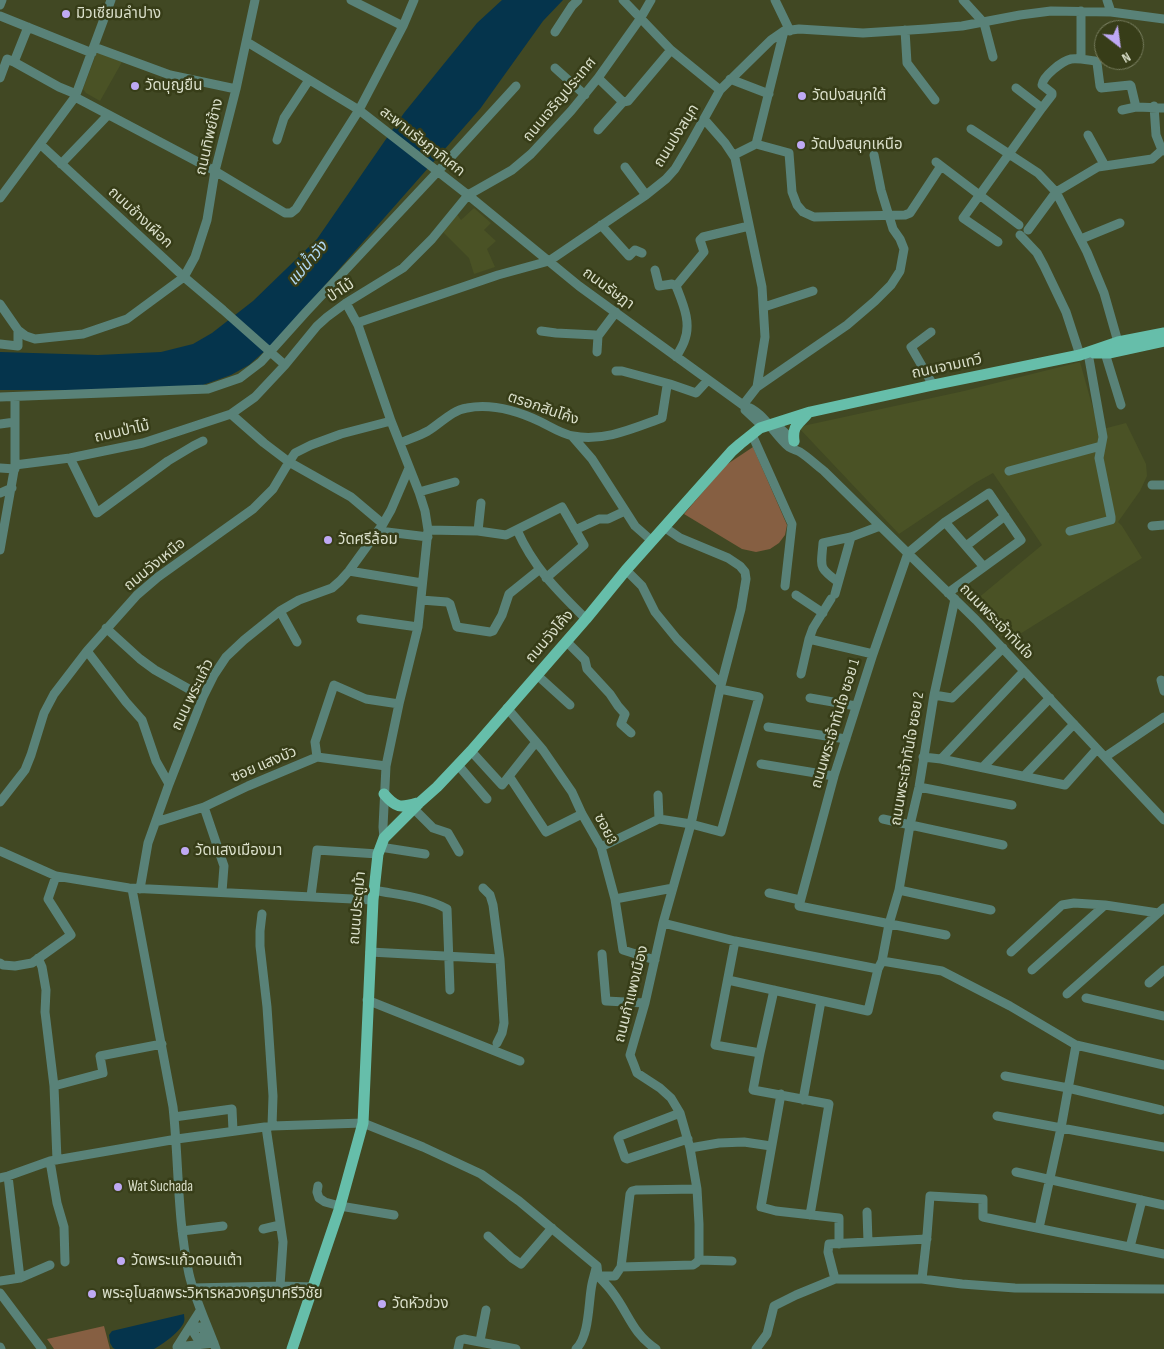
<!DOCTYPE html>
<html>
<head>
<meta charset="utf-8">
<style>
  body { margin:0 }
  #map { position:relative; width:1164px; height:1349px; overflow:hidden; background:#414823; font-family:"Sofia Sans Condensed",sans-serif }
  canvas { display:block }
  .north { position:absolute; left:1094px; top:20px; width:50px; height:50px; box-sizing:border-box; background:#373d18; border:1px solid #787e5f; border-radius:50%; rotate:150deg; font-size:14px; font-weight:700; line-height:20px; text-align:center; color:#dadfca }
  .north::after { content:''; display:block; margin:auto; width:18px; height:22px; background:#bfa9f4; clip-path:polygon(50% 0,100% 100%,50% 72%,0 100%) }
</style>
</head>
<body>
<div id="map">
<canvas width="1164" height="1349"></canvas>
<div class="north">N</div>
</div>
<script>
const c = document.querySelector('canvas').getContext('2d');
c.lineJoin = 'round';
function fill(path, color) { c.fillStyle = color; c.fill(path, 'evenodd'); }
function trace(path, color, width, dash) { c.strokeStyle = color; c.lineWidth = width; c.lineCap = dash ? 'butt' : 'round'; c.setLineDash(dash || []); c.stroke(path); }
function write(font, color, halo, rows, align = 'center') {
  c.font = font + ' "Sofia Sans Condensed","Noto Sans Thai",sans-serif'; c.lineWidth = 5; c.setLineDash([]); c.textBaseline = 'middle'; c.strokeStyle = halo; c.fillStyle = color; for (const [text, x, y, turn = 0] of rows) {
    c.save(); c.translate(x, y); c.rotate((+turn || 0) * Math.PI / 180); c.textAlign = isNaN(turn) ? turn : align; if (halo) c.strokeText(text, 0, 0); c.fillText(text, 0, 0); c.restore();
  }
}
fill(new Path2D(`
  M97,52L122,62L100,101L86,93L83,89Z
  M474,208L491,223L484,230L496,241L487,249L495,267L474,274L469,258L442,231L456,213L461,220Z
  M1080,362L1099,430L1126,423L1146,464L1147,476L1140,491L1118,522L1122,526L1142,558L1007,642L971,604L1042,545L993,473L975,483L899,534L798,427L964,391Z`), '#4a5225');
fill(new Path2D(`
  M753,447L787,525L785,535L779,543L770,549L756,552L742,549L684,514L726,465Z
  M104,1326L110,1349H54L47,1339Z`), '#865f42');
fill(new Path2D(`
  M502,0H563L543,21L480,109L275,342L249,365L231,375L200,386L125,390H0V352L98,355L161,352L193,344L212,333L253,301L317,239L404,113L477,23Z
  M184,1314C184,1317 185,1319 184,1322C181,1331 162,1345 154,1349H115L113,1348L110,1343L109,1335L112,1331Z`), '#05344c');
trace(new Path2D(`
  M351,0L403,26
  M623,0L671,50L720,90
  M775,0L790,31
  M963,0L984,23L993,57
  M1107,0L1111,12
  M0,5L2,0
  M1081,11V59
  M0,16L92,53
  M28,27L14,62L59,87L76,94
  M905,30L907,63L935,100
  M555,32L572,6L578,0
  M247,42L359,110L468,195L579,286L743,405C764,411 773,434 789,447C792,449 796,450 800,452C808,457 816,465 824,471L976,620L1164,820
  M94,47L170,75L236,89
  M555,68L585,95
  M0,78L7,59L14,62
  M598,78L623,102
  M730,79L769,94
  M75,97L215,171L285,213H291L296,209L359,110L403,26L414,0
  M1154,106L1156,135L1162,150L1164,151
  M1042,108L1052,95V93L1042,85C1043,76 1062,61 1071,59C1079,58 1087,60 1095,61L1097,63L1100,86L1101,88L1130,85L1131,86L1136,107
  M1122,110L1136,107L1164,108
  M704,119L725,143L735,158L762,287L765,337L757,387
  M971,129L1038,173L1056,192L1087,252L1104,293L1118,342
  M598,130L623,102L628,101L671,50
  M1088,135L1105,166
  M277,140L284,118L309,80
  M40,144L184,277L223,310L285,365
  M756,144L789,153L792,192L797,205L803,212L814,217L905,215L910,213L941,166
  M756,144L784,31
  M734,155L756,144
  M936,162L1019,225
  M61,164L108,115
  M625,167L646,195
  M0,198L75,97L111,0
  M601,225L628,255L629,256L635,250L642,253
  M1028,230L1056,192L1098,167L1152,159L1162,150
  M1020,235L1037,253L1044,266L1066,312L1080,355
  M1081,239L1120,223
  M998,242L963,218L1042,108L1016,88
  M655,270L659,286L672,284L676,286
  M346,303L358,325L391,421L419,492L425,511L428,530L418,627L399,704L386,766L383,827L384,838
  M0,304L18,330L26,336L35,339L83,334L127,319L184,277L195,257L207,220L215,171L236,89L255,0
  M764,307L813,291
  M357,323L498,275L549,261L646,195L666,179L675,169L690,144L720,90L771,40L784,31L799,29L863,33L926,29L962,26L1020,15L1051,11L1111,12L1164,19
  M541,331L556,333L595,335L598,336
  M931,332L911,347L933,385
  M0,344L18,346V330
  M597,352L598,336L616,312
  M1105,353L1121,405
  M676,357C679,352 682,347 684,342C692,323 683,304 676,286L704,252L700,240L703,237L749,226
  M616,371H622L670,384
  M0,397L208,389L240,378L261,362L306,312L441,168L516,86
  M743,405L757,387L847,325L875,301L891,285L900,271L904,249L900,239L893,229L881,190L874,155
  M745,410L759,423L770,424L781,429L795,442
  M231,414L264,443L289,462L351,497L383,524
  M0,424L15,422
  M572,436L592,459L635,526L652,541
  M754,439L792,524L785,586
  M400,443C409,439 419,436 428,431C441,423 452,410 467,408C493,403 518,411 541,422C551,427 562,434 573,436C604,442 634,428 662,418L667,386L670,384L696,393L708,380
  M70,458L97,513L168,461L193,446L203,441
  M15,465L70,458L143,443L231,414L255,397L285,365L317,326L327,317L346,303L403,268L432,239L468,195L512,170L531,154L571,111L598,78L640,19L651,0
  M0,468L15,469
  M1009,471L1101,446
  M1152,485H1164
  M419,492L455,482
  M0,493L12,488
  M945,522L984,567
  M1152,526L1164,525
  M428,530L478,531L506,535L562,507L584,545L546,578
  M517,530C534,568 557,590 586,619
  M575,530L599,519H608L625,511
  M379,531L428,537
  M478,531L481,503
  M1070,531L1111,520V517L1099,458L1103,437L1088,353
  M966,546L1005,516
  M0,550L15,465V397
  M626,570L642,586L655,612L677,639L721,684
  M349,571L422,583
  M838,582C818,567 821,568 823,543L851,537L880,526
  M835,594L851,537
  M796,595L823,613
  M421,600L447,602L450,604L457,627L490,632L493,631L502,615L509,594L540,569
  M280,611L297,642
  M361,619L418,627
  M106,628L140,659L155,670L203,697
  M809,639L873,654
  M566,641L585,660L587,669L610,694L618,706L625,714L621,724L631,733
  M87,651L126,702L142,720L156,761L169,784
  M801,674L809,639L813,628L831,599
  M537,675L570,705
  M1161,680L1164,691
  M934,695L952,698L1003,648
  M810,698L856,706
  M507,708L543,750L572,792L582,814L601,847L615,899L623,950L655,960
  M768,727L846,739
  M471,751L502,785L536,742
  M317,757L315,742L334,685L366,699L399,704
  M923,757L941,759L1065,785L1097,749
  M1105,757L1164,717
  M941,759L1024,671
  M761,764L834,776
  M458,765L487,799
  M983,767L1050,698
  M509,776L546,832L582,814
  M1024,776L1074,724
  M919,787L1012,805
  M658,795L659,819
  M0,802L25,770L31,755L44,713L54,694L87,651L137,595L158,577L253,509L273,489L289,462L295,453L311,445L341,434L391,421
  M204,807L224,866L222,892
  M413,808L433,828L448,833L459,852
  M883,819L1003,845
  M156,822L204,807L248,786L317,757L386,766
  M380,847L425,854
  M601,847L659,819L691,824L721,832L759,697L720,689
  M0,851L56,876L129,888L373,900
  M483,888L490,895L493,905L500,959L504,1023L502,1033L497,1043
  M132,889L173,1107C179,1162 177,1219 189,1274C195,1300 207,1324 216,1349
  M140,889L148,843L169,784L203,697L214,675L226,657L244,640L280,611L299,600L332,588L340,581L349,571L383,524L391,510L409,468
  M374,890C398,895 426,897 447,909L450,990
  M899,890L991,910
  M769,893L800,900
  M311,896L317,850L378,854
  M615,899L673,888
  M262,914L260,931V946L267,1007L273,1096L272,1126
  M663,923L735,941L878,969
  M946,935L799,906L834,776L873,654L908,553L945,522L989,493L1021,540L948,593
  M735,941L715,1045L760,1053
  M370,952L500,959
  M1011,952L1062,905L1074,903L1105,905L1158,913
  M602,954L606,1001L645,1003
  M38,958L42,967L46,990L45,1012L54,1086L57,1160
  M882,961L942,971L1010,1006L1076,1045L1164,1065
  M0,963L3,965L15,966L32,963L71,935L48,899L56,876
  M1032,970L1105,905
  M728,980L868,1011L878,969L882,961L889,924L899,890L910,825L919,787L934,695L955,599
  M1149,983L1164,970
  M774,990L760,1053L753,1090L829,1104L810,1215
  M1067,994L1164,908
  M1086,998L1164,1016
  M367,1000L520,1061
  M1005,1076L1068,1088L1161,1110
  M54,1086L103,1073L100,1056L162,1044
  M781,1094L761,1207L776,1211L839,1218V1244
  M803,1100L821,1001
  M680,1113L620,1136L618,1138L625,1158L627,1159L688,1139
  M997,1116L1164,1147
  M174,1117L232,1109L233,1131
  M266,1127L283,1242L280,1286
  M690,1148L719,1143L744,1142L771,1146
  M50,1161L57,1203L64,1227L65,1262
  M1016,1172L1164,1205
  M8,1176L20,1278
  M0,1178L8,1176L50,1161L177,1139L272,1126L363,1123L423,1147L481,1174L519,1201L597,1266L598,1276
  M318,1186L317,1192L319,1198L325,1202L340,1206L394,1215
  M867,1212L868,1242
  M1039,1228L1061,1128L1076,1045
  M263,1229L280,1225
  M182,1231L223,1226
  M488,1236L512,1258L521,1264L552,1228
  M1130,1247L1142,1200
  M699,1260L732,1261
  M621,1267L630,1194L632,1191L636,1190L697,1189
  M598,1276H615L621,1267L693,1265L696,1263L699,1260V1224L697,1189L690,1148L680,1113L671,1098L660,1088L637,1073L634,1065L630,1055L645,1003L663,923L691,824L720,689L741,609L746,579L745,572L740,566L728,558L680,538L664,527
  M598,1276C603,1281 609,1287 613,1293C629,1314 632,1333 656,1349
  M835,1279L828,1252L829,1244L927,1239
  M922,1279L962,1284L1015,1288L1164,1289
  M0,1281L20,1278L50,1265
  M193,1288L280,1286L313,1287
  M0,1293L42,1349
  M205,1332L202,1338H197L194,1333L197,1327H202L207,1336
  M480,1341L486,1310
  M0,1347L1,1349
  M177,1347L200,1311
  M177,1347L214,1343
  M458,1349L460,1340L464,1339L516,1349
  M576,1349C590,1335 588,1303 592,1284C593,1279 595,1273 596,1268
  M756,1349L767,1334L774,1306L796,1295L835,1279H922L927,1235L930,1196L983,1199V1217L1164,1254`), '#598278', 9);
trace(new Path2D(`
  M1094,353H1110L1164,341
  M794,441C792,425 799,424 808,413
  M384,794C396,808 400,808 417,803
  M292,1349L339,1210L363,1123L373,900L378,854L384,838L419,803L437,787L471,751L586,619L626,570L732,451L740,444L760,428L810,412L933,385L1080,355L1118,342L1164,333`), '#66beaa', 11);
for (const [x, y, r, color] of [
  [66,14,5,"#bfa9f4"],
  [135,86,5,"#bfa9f4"],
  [802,96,5,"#bfa9f4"],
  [801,145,5,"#bfa9f4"],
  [328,540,5,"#bfa9f4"],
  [185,851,5,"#bfa9f4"],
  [118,1187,5,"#bfa9f4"],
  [121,1261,5,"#bfa9f4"],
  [92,1294,5,"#bfa9f4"],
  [382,1304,5,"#bfa9f4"]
]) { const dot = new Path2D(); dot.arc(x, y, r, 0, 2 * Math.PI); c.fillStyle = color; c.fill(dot); trace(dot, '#373d18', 2); }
write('15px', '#dadfca', '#373d18', [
  ["มิวเซียมลำปาง",76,14],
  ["วัดบุญยืน",145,86],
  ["วัดปงสนุกใต้",812,96],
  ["วัดปงสนุกเหนือ",811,145],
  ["วัดศรีล้อม",338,540],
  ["วัดแสงเมืองมา",195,851],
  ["Wat Suchada",128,1187],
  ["วัดพระแก้วดอนเต้า",131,1261],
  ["พระอุโบสถพระวิหารหลวงครูบาศรีวิชัย",102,1294],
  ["วัดหัวข่วง",392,1304]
], 'left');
write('15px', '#dadfca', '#373d18', [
  ["ถนนเจริญประเทศ",560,100,-50],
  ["ถนนปงสนุก",677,136,-58],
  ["ถนนทิพย์ช้าง",210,137,-77],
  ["สะพานรัษฏาภิเศก",422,142,38],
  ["ถนนช้างเผือก",140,218,43],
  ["ถนนรัษฎา",608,289,36],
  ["ป่าไม้",341,291,-34],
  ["ถนนจามเทวี",947,367,-12],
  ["ตรอกสันโค้ง",543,409,19],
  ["ถนนป่าไม้",122,432,-13],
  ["ถนนวังเหนือ",155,565,-39],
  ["ถนนพระเจ้าทันใจ",996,622,46],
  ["ถนนวังโค้ง",550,637,-49],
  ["ถนน พระแก้ว",193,695,-64],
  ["ถนนพระเจ้าทันใจ ซอย 1",836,724,-73],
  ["ถนนพระเจ้าทันใจ ซอย 2",908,759,-80],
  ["ซอย แสงบัว",264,765,-23],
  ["ซอย3",605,829,63],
  ["ถนนประตูม้า",358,908,-85],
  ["ถนนกำแพงเมือง",632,994,-76]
]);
write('italic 16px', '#b1d8f2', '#373d18', [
  ["แม่น้ำวัง",308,264,-50]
]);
</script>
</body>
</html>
